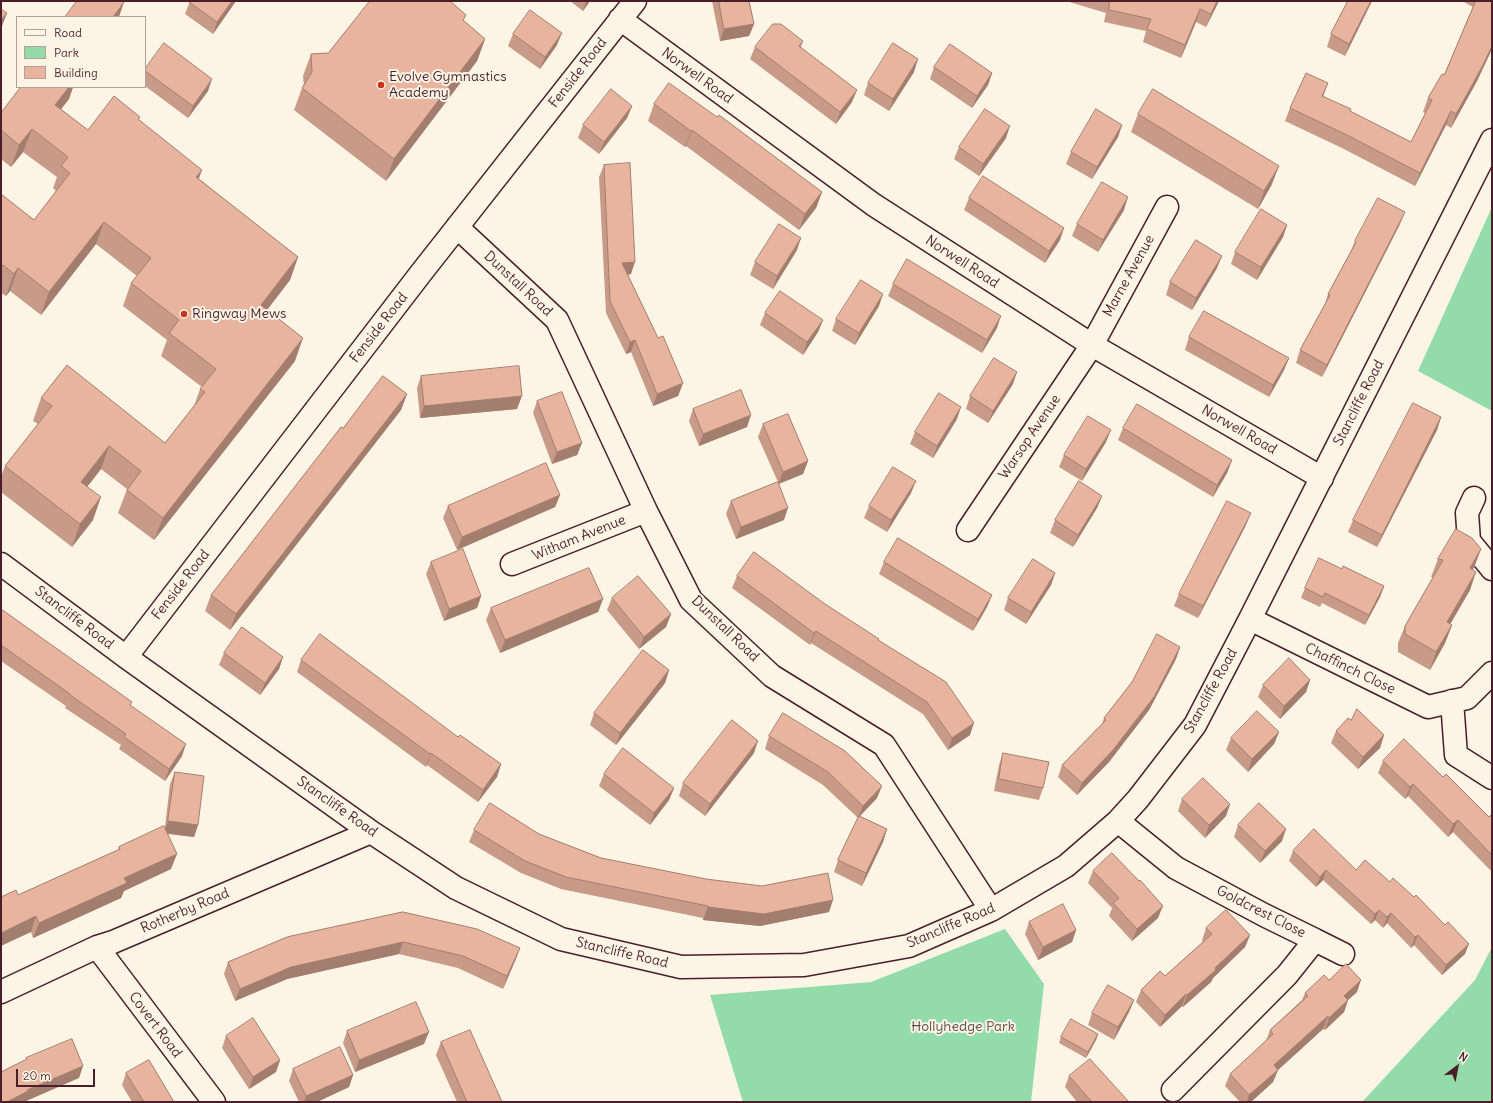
<!DOCTYPE html>
<html>
<head>
<meta charset="utf-8">
<style>
  body { margin:0 }
  #map { position:relative; width:1493px; height:1103px; overflow:hidden; background:#fcf5e5; font-family:Delius,sans-serif }
  canvas { display:block }
  .frame { position:absolute; inset:0; border:2px solid #4a1f2b; pointer-events:none }
  .legend { position:absolute; left:16px; top:16px; width:130px; height:72px; box-sizing:border-box; background:#fcf5e5; border:1px solid #b59f9b; margin:0; padding:5px 7px; list-style:none; font-size:12px; color:#4a1f2b }
  .legend li { display:flex; align-items:center; gap:8px; height:20px }
  .legend b { width:20px; border:1px solid #b59f9b }
  .north { position:absolute; left:1437px; top:1047px; width:40px; height:40px; -webkit-text-stroke:3px #fcf5e5; paint-order:stroke; rotate:32deg; font-size:11px; font-weight:700; line-height:16px; text-align:center; color:#4a1f2b }
  .north::after { content:''; display:block; margin:auto; width:14px; height:18px; background:#4a1f2b; clip-path:polygon(50% 0,100% 100%,50% 72%,0 100%) }
  .scale { position:absolute; left:16px; top:1069px; width:79px; height:18px; box-sizing:border-box; border:2px solid #4a1f2b; border-top:0; padding-left:5px; font-size:12px; line-height:14px; white-space:nowrap; color:#4a1f2b; -webkit-text-stroke:3px #fcf5e5; paint-order:stroke }
</style>
</head>
<body>
<div id="map">
<canvas width="1493" height="1103"></canvas>
<div class="frame"></div>
<ul class="legend">
<li><b style="height:5px;background:#fcf5e5"></b>Road</li>
<li><b style="height:11px;background:#94dbaa"></b>Park</li>
<li><b style="height:11px;background:#e9b49e"></b>Building</li>
</ul>
<div class="north">N</div>
<div class="scale">20 m</div>
</div>
<script>
const c = document.querySelector('canvas').getContext('2d');
c.lineJoin = 'round';
function fill(path, color) { c.fillStyle = color; c.fill(path, 'evenodd'); }
function trace(path, color, width, dash) { c.strokeStyle = color; c.lineWidth = width; c.lineCap = dash ? 'butt' : 'round'; c.setLineDash(dash || []); c.stroke(path); }
function write(font, color, halo, rows, align = 'center') {
  c.font = font + ' Delius,sans-serif'; c.lineWidth = 4; c.setLineDash([]); c.textBaseline = 'middle'; c.strokeStyle = halo; c.fillStyle = color; for (const [text, x, y, turn = 0] of rows) {
    c.save(); c.translate(x, y); c.rotate((+turn || 0) * Math.PI / 180); c.textAlign = isNaN(turn) ? turn : align; if (halo) c.strokeText(text, 0, 0); c.fillText(text, 0, 0); c.restore();
  }
}
fill(new Path2D(`
  M1492,207V411L1418,371Z
  M1005,929L1044,984L1031,1102H743L710,995L871,982Z
  M1492,947V1102H1362L1475,980Z`), '#94dbaa');
const street = new Path2D(`
  M620,19L874,205L1092,345L1322,478
  M457,227L557,320L646,511L691,600L772,676L884,745L991,910
  M1474,498L1467,513L1469,541L1492,569
  M968,530L1092,345L1167,207
  M1,564L126,657L371,832L456,888L561,939L681,967L804,965L909,946L991,910L1066,866L1118,821L1138,799L1195,725L1250,619L1492,140
  M512,564L646,511
  M1250,619L1428,707L1467,698L1492,673
  M126,657L421,273L635,1
  M1452,701L1456,755L1492,778
  M1118,821L1176,868L1264,915L1315,940L1287,975L1173,1090
  M1315,940L1343,954
  M97,947L214,1102
  M1,992L97,947L113,942L371,832`);
trace(street, '#4a1f2b', 25);
trace(street, '#fcf5e5', 22);
fill(new Path2D(`
  M190,1H236L213,34L185,14Z
  M570,1H590L583,11Z
  M712,1H749L754,24L749,36L720,41Z
  M1066,1H1219L1206,27L1196,22L1181,58L1143,42L1146,31L1104,22L1106,13Z
  M1348,1H1372L1345,56L1327,47L1331,34Z
  M1462,1H1492V49L1477,81L1451,128L1446,125L1415,186L1342,148L1285,121L1290,108L1323,96L1350,111L1411,142L1425,113L1423,112L1428,98L1444,75L1473,7Z
  M464,21L485,39L477,61L386,181L294,110L302,88L304,86L303,76L311,54L328,53Z
  M513,34L557,45L540,69L508,46Z
  M803,41L801,47L852,102L836,124L750,59L755,47Z
  M934,67L992,73L988,85L972,108L930,79Z
  M145,69L208,91L188,118L145,86Z
  M914,72L889,111L864,95L868,83Z
  M21,87H73L69,99L61,109L88,130L139,120L199,179L298,257L290,280L267,310L295,361L154,540L118,513L127,489L101,469L87,487L93,520L72,547L1,492V477L5,466L38,424L33,421L41,398L165,443L194,406L200,389L202,387L161,356L167,340L123,306L131,283L137,276L96,244L41,315L10,291L6,296L1,293V194L34,220L56,191L53,188L57,177L23,152L11,167L1,159V113Z
  M654,104L822,192L816,208L799,230L686,146L685,147L648,121Z
  M632,106L627,118L599,154L578,138L583,125Z
  M1138,114L1272,184L1258,209L1131,132Z
  M1122,125L1118,137L1092,179L1066,164L1071,152Z
  M1006,138L979,176L954,159L959,147Z
  M604,165L631,274L628,275L658,338L683,383L678,396L653,406L631,352L626,354L606,313L599,177Z
  M969,198L1060,240L1045,263L964,210Z
  M1124,210L1098,252L1072,236L1077,224Z
  M1400,224L1322,377L1296,363L1300,350L1325,304L1328,294L1351,251L1355,241Z
  M1287,225L1283,237L1257,280L1231,264L1235,252Z
  M797,250L773,289L750,275L755,262Z
  M1217,268L1192,310L1166,295L1170,282Z
  M893,284L997,328L982,353L888,296Z
  M879,306L855,345L832,331L836,319Z
  M765,313L823,320L818,332L803,355L760,325Z
  M1189,337L1289,358L1284,370L1269,397L1185,350Z
  M421,376L517,409L420,418L417,388Z
  M1013,384L988,423L966,409L970,396Z
  M407,394L401,410L230,630L205,611L211,595L343,428Z
  M537,401L582,443L577,455L552,464L533,413Z
  M693,409L747,427L699,446L689,421Z
  M1441,417L1437,430L1377,547L1348,532L1353,520Z
  M957,419L933,458L910,444L915,432Z
  M763,424L808,461L803,474L779,484L784,520L736,539L726,514L731,501L778,482L758,437Z
  M1123,428L1232,460L1227,473L1213,497L1118,440Z
  M1106,442L1082,481L1059,467L1064,455Z
  M911,493L887,532L864,518L869,506Z
  M560,495L555,507L457,550L443,518L448,506Z
  M1102,496L1097,508L1073,547L1050,533L1055,520Z
  M1246,525L1198,618L1174,606L1179,594Z
  M1481,549L1473,570L1470,590L1450,624L1452,625L1445,643L1430,670L1398,652V643L1405,626L1433,577H1431L1438,559Z
  M431,562L481,596L477,608L444,621L426,574Z
  M884,562L992,595L987,607L973,631L879,574Z
  M1342,569L1384,586L1380,597L1365,625L1322,603L1320,607L1301,598L1305,588Z
  M1055,573L1051,585L1026,624L1004,610L1008,598Z
  M737,576L825,604L878,640L970,735L948,750L923,714L811,643L810,645L732,588Z
  M612,598L671,614L666,627L639,649L607,610Z
  M603,599L598,612L500,653L486,620L491,608Z
  M1,609L131,706L182,756L165,781L119,749L121,745L65,708L66,706L1,661Z
  M1180,647L1176,659L1149,710L1109,762L1077,795L1058,777L1062,765L1102,724L1104,718Z
  M224,653L283,657L279,669L260,695L219,665Z
  M301,660L458,737L501,764L497,777L478,802L427,765L426,767L297,672Z
  M669,670L665,683L616,745L590,725L594,713Z
  M1310,680L1306,692L1280,719L1258,697L1263,685Z
  M1336,731L1384,735L1380,748L1358,769L1331,743Z
  M1279,732L1274,744L1248,772L1226,750L1231,738Z
  M769,736L877,798L860,816L887,829L883,842L862,886L834,872L838,860L858,818L823,785L765,749Z
  M754,753L705,816L679,796L683,783Z
  M1003,753L1043,788L1039,800L994,791L999,765Z
  M1383,761L1443,777L1489,817L1492,814V872L1453,832L1448,837L1408,796L1405,799L1378,773Z
  M175,772L198,825L194,837L168,834L171,869L124,891L121,898L33,938L31,932L18,895L118,850L119,847L165,827L170,784Z
  M604,774L674,788L669,800L650,825L599,786Z
  M1182,799L1230,804L1226,816L1205,838L1178,811Z
  M1238,825L1282,841L1260,863L1234,837Z
  M474,830L539,834L601,858L829,912L760,926L703,920V918L561,889L521,873L469,842Z
  M1293,851L1356,870L1465,954L1442,975L1414,945L1411,948L1387,923L1383,928L1375,920L1371,924L1323,880L1316,887L1289,861Z
  M1093,871L1158,918L1132,941L1109,916L1112,908L1088,883Z
  M403,912L520,948L515,961L503,989L458,968L399,954L287,979L235,1001L224,974L228,962Z
  M1029,922L1076,930L1072,942L1038,960L1025,934Z
  M1206,928L1250,935L1245,947L1213,978L1211,982L1183,1007L1182,1006L1160,1027L1136,1002L1141,990L1165,976L1203,942L1202,940Z
  M1329,980L1357,992L1348,1000L1344,1012L1325,1030L1323,1029L1278,1070L1273,1082L1251,1102H1240L1225,1086L1230,1074L1266,1041L1270,1030L1302,1000L1305,993Z
  M1134,1000L1129,1012L1114,1040L1088,1025L1092,1013Z
  M347,1031L424,1044L355,1072L343,1043Z
  M1098,1034L1096,1040L1086,1058L1059,1043L1061,1037Z
  M226,1036L280,1060L276,1072L249,1089L222,1048Z
  M441,1042L502,1102H457L436,1055Z
  M293,1069L353,1075L349,1087L317,1102H299L289,1081Z
  M126,1073L174,1102H132L122,1085Z
  M1069,1076L1129,1102H1077L1065,1087Z`), '#c89b88');
fill(new Path2D(`
  M232,1H236L213,34L217,22Z
  M586,1H590L583,11Z
  M1217,1H1219L1206,27L1211,14Z
  M1371,1H1372L1345,56L1349,44Z
  M124,2L119,17H113Z
  M1200,9L1196,22L1181,58L1185,45Z
  M7,13L1,29V20Z
  M754,24L749,36L720,41L724,29Z
  M562,33L557,45L540,69L545,57Z
  M485,39L477,61L386,181L394,159Z
  M1492,46V49L1477,81L1451,128L1456,114Z
  M918,59L914,72L889,111L893,99Z
  M992,73L988,85L972,108L977,96Z
  M212,79L208,91L188,118L193,106Z
  M1328,83L1323,97L1322,96Z
  M66,87H73L69,99L47,127L55,105Z
  M857,90L852,102L836,124L840,112Z
  M632,106L627,118L599,154L604,142Z
  M1451,111L1446,125L1415,186L1420,173Z
  M1122,125L1118,137L1092,179L1097,167Z
  M1010,126L1006,138L979,176L983,164Z
  M32,129L23,152L11,167L19,145Z
  M692,130L686,146L685,147L691,131Z
  M1279,166L1272,184L1258,209L1264,191Z
  M202,170L194,192L196,177Z
  M822,192L816,208L799,230L805,214Z
  M1128,197L1124,210L1098,252L1103,240Z
  M1405,212L1400,224L1322,377L1327,365Z
  M104,222L96,244L41,315L49,292Z
  M1287,225L1283,237L1257,280L1261,267Z
  M1064,228L1060,240L1045,263L1049,251Z
  M801,238L797,250L773,289L777,276Z
  M1222,256L1217,268L1192,310L1196,298Z
  M298,257L290,280L253,328L261,305Z
  M635,262L631,274L618,275L622,263Z
  M18,268L10,291L6,296L14,274Z
  M883,294L879,306L855,345L859,333Z
  M1001,316L997,328L982,353L987,340Z
  M823,320L818,332L803,355L807,342Z
  M303,338L295,361L154,540L163,518Z
  M635,340L631,352L626,354L630,342Z
  M1289,358L1284,370L1269,397L1273,385Z
  M1017,372L1013,384L988,423L993,411Z
  M683,383L678,396L653,406L657,394Z
  M407,394L401,410L230,630L236,614Z
  M522,396L517,409L420,418L424,406Z
  M961,407L957,419L933,458L937,446Z
  M751,415L747,427L699,446L703,434Z
  M1441,417L1437,430L1377,547L1382,535Z
  M1111,430L1106,442L1082,481L1086,469Z
  M582,443L577,455L552,464L557,452Z
  M109,446L101,469L73,505L81,482Z
  M1232,460L1227,473L1213,497L1217,485Z
  M808,461L803,474L778,484L783,472Z
  M916,481L911,493L887,532L891,520Z
  M560,495L555,507L457,550L462,537Z
  M1102,496L1097,508L1073,547L1078,535Z
  M101,497L93,520L72,547L80,524Z
  M788,508L784,520L736,539L741,527Z
  M1251,513L1246,525L1198,618L1203,606Z
  M1481,549L1474,567L1463,586L1470,568Z
  M1476,572L1470,590L1441,640L1447,622Z
  M1055,573L1051,585L1026,624L1031,612Z
  M1384,586L1380,597L1365,625L1369,615Z
  M992,595L987,607L973,631L978,619Z
  M481,596L477,608L444,621L449,609Z
  M603,599L598,612L500,653L505,640Z
  M671,614L666,627L639,649L644,637Z
  M1452,625L1445,643L1430,670L1436,652Z
  M816,631L811,643L810,645L814,633Z
  M1180,647L1176,659L1149,710L1109,762L1077,795L1082,783Z
  M283,657L279,669L260,695L265,683Z
  M669,670L665,683L616,745L620,733Z
  M1310,680L1306,692L1280,719L1284,706Z
  M974,723L970,735L948,750L952,738Z
  M1279,732L1274,744L1248,772L1252,759Z
  M1384,735L1380,748L1358,769L1363,757Z
  M758,741L754,753L705,816L710,804Z
  M186,744L182,756L165,781L169,769Z
  M431,753L427,765L426,767L430,754Z
  M501,764L497,777L478,802L483,790Z
  M1413,784L1408,796L1405,799L1410,787Z
  M882,786L877,798L858,818L863,806Z
  M674,788L669,800L650,825L654,813Z
  M1230,804L1226,816L1205,838L1209,825Z
  M1458,820L1453,832L1448,837L1453,824Z
  M168,821L198,825L194,837L164,833Z
  M887,829L883,842L862,886L866,873Z
  M1286,829L1282,841L1260,863L1265,851Z
  M177,854L171,869L124,891L121,898L33,938L39,923L124,878Z
  M1326,870L1323,880L1316,887L1320,877Z
  M833,900L829,912L760,926L703,920L708,907Z
  M1163,906L1158,918L1132,941L1137,929Z
  M1379,910L1375,920L1371,924L1375,914Z
  M1391,913L1387,923L1383,928L1387,917Z
  M36,916L31,932L1,946V933Z
  M1076,930L1072,942L1038,960L1043,947Z
  M1250,935L1245,947L1213,978L1211,982L1183,1007L1187,995Z
  M1418,935L1414,945L1411,948L1415,937Z
  M403,942L399,954L287,979L235,1001L240,989L291,967Z
  M1469,944L1465,954L1442,975L1446,965Z
  M520,948L515,961L503,989L507,976Z
  M1361,980L1357,992L1348,1000L1344,1012L1325,1030L1329,1018L1344,996Z
  M1186,994L1182,1006L1160,1027L1165,1015Z
  M1134,1000L1129,1012L1114,1040L1118,1027Z
  M1328,1016L1323,1029L1278,1070L1273,1082L1251,1102H1247L1249,1095L1274,1065Z
  M429,1032L424,1044L355,1072L359,1060Z
  M1098,1034L1096,1040L1086,1058L1088,1052Z
  M280,1060L276,1072L249,1089L253,1077Z
  M83,1066L79,1078L24,1102H7L27,1090Z
  M353,1075L349,1087L317,1102H304L306,1096Z`), '#a37e6f');
const building = new Path2D(`
  M77,1H123L124,2L113,17H65Z
  M190,1H232L217,22L189,2Z
  M370,1H450L466,15L463,20L485,39L394,159L302,88L312,72L311,54L328,53Z
  M719,1H749L754,24L724,29Z
  M1110,1H1217L1211,14L1200,9L1185,45L1147,29L1151,19L1109,10Z
  M1348,1H1371L1349,44L1331,34Z
  M1476,1H1492V46L1482,67L1456,114L1451,111L1420,173L1347,135L1290,108L1306,73L1328,83L1322,96L1351,109L1350,111L1411,142L1432,100L1428,98L1442,74L1444,75Z
  M1,9L7,13L1,20Z
  M530,10L562,33L545,57L513,34Z
  M773,24H781L803,41L799,46L857,90L840,112L755,47Z
  M164,43L212,79L193,106L145,71V69Z
  M893,43L918,59L893,99L868,83Z
  M950,44L992,73L977,96L934,67Z
  M669,83L717,117L719,115L822,192L805,214L692,130L691,131L654,104Z
  M21,87H69L55,105L88,130L114,96L140,117L138,119L202,170L196,177L298,257L261,305L303,338L163,518L127,490L141,471L109,446L81,482L101,497L80,524L5,466L52,406L41,398L67,365L165,443L205,392L200,389L216,369L169,333L179,320L131,283L151,258L104,222L49,292L18,268L14,274L3,265L1,267V194L34,220L70,173L61,166L68,157L32,129L19,145L1,130V113Z
  M611,89L632,106L604,142L583,125Z
  M1153,89L1279,166L1264,191L1138,114Z
  M985,109L1010,126L983,164L959,147Z
  M1096,109L1122,125L1097,167L1071,152Z
  M630,163L635,262L622,263L658,338L663,336L683,383L657,394L635,340L630,342L610,301L604,165Z
  M983,176L1064,228L1049,251L969,198Z
  M1102,182L1128,197L1103,240L1077,224Z
  M1378,198L1405,212L1327,365L1300,350L1330,295L1328,294L1356,242L1355,241Z
  M1261,209L1287,225L1261,267L1235,252Z
  M779,224L801,238L777,276L755,262Z
  M1196,240L1222,256L1196,298L1170,282Z
  M907,259L1001,316L987,340L893,284Z
  M861,280L883,294L859,333L836,319Z
  M780,291L823,320L807,342L765,313Z
  M1204,311L1289,358L1273,385L1189,337Z
  M994,358L1017,372L993,411L970,396Z
  M519,366L522,396L424,406L421,376Z
  M383,376L407,394L236,614L211,595L341,427L343,428Z
  M741,390L751,415L703,434L693,409Z
  M562,392L582,443L557,452L537,401Z
  M939,393L961,407L937,446L915,432Z
  M1413,403L1441,417L1382,535L1353,520Z
  M1137,404L1232,460L1217,485L1123,428Z
  M788,414L808,461L783,472L763,424Z
  M1088,416L1111,430L1086,469L1064,455Z
  M546,463L560,495L462,537L448,506Z
  M893,467L916,481L891,520L869,506Z
  M1079,481L1102,496L1078,535L1055,520Z
  M778,482L788,508L741,527L731,501Z
  M1227,501L1251,513L1203,606L1179,594Z
  M1456,529L1472,538L1481,549L1470,568L1476,572L1447,622L1452,625L1436,652L1405,634V626L1443,560L1438,559Z
  M898,538L992,595L978,619L884,562Z
  M463,549L481,596L449,609L431,562Z
  M754,552L825,604L879,639L878,640L946,682L974,723L952,738L927,702L816,631L814,633L737,576Z
  M1319,558L1342,569L1343,566L1384,586L1369,615L1325,593L1323,597L1305,588Z
  M1033,559L1055,573L1031,612L1008,598Z
  M589,568L603,599L505,640L491,608Z
  M638,576L671,614L644,637L612,598Z
  M1,609L132,702L130,705L186,744L169,769L124,737L126,734L70,695V694L1,645Z
  M242,627L283,657L265,683L224,653Z
  M320,634L458,737L460,735L501,764L483,790L431,753L430,754L301,660Z
  M1157,634L1180,647L1154,697L1113,750L1082,783L1062,765L1106,720L1104,718L1132,682Z
  M643,650L669,670L620,733L594,713Z
  M1289,658L1310,680L1284,706L1263,685Z
  M1357,709L1384,735L1363,757L1336,731L1348,718L1351,720Z
  M1257,711L1279,732L1252,759L1231,738Z
  M783,713L845,751L882,786L863,806L828,772L769,736Z
  M732,720L758,741L710,804L683,783Z
  M1404,739L1443,777L1446,774L1489,817L1492,814V855L1458,820L1453,824L1413,784L1410,787L1383,761Z
  M623,748L674,788L654,813L604,774Z
  M1003,753L1049,762L1043,788L999,779Z
  M175,772L204,776L198,825L168,821Z
  M1203,778L1230,804L1209,825L1182,799Z
  M490,803L539,834L601,858L706,879L762,886L828,873L833,900L764,914L708,907V906L566,877L525,861L474,830Z
  M1259,803L1286,829L1265,851L1238,825Z
  M859,816L887,829L866,873L838,860Z
  M164,826L177,854L124,878L127,883L39,923L36,916L1,933V897L16,890L18,895L120,849L119,847Z
  M1314,829L1356,870L1365,860L1390,882L1393,878L1414,897L1416,895L1445,925L1448,922L1469,944L1446,965L1418,935L1415,937L1391,913L1387,917L1379,910L1375,914L1326,870L1320,877L1293,851Z
  M1112,853L1139,881L1140,880L1163,906L1137,929L1113,903L1119,898L1093,871Z
  M1063,904L1076,930L1043,947L1029,922Z
  M1226,910L1250,935L1215,968L1216,970L1187,995L1186,994L1165,1015L1141,990L1160,971L1165,976L1212,934L1206,928Z
  M403,912L477,929L520,948L507,976L463,956L403,942L291,967L240,989L228,962L287,937Z
  M1346,964L1361,980L1344,996L1348,1000L1329,1018L1328,1016L1274,1065L1278,1070L1249,1095L1230,1074L1273,1034L1270,1030L1308,996L1305,993L1324,975L1329,980Z
  M1108,985L1134,1000L1118,1027L1092,1013Z
  M416,1002L429,1032L359,1060L347,1031Z
  M253,1018L280,1060L253,1077L226,1036Z
  M1071,1019L1098,1034L1088,1052L1061,1037Z
  M470,1030L502,1102H467L441,1042Z
  M72,1039L83,1066L27,1090L28,1091L7,1102H1V1072L27,1059L26,1058Z
  M340,1047L353,1075L306,1096L293,1069Z
  M1090,1059L1129,1102H1092L1069,1076Z
  M149,1060L174,1102H144L126,1073Z`);
fill(building, '#e9b49e');
trace(building, '#a37e6f', 1);
for (const [x, y, r, color] of [
  [381,85,4,"#c8321e"],
  [184,314,4,"#c8321e"]
]) { const dot = new Path2D(); dot.arc(x, y, r, 0, 2 * Math.PI); c.fillStyle = color; c.fill(dot); trace(dot, '#fcf5e5', 1.5); }
write('14px', '#4a1f2b', '#fcf5e5', [
  ["Fenside Road",578,73,-52],
  ["Norwell Road",697,76,36],
  ["Norwell Road",962,262,33],
  ["Marne Avenue",1129,276,-61],
  ["Dunstall Road",518,284,43],
  ["Fenside Road",379,328,-52],
  ["Stancliffe Road",1359,403,-63],
  ["Norwell Road",1239,430,30],
  ["Warsop Avenue",1030,437,-56],
  ["Witham Avenue",579,538,-22],
  ["Fenside Road",181,585,-52],
  ["Stancliffe Road",74,618,37],
  ["Dunstall Road",725,629,44],
  ["Chaffinch Close",1350,669,26],
  ["Stancliffe Road",1211,691,-61],
  ["Stancliffe Road",337,807,35],
  ["Rotherby Road",185,911,-23],
  ["Goldcrest Close",1261,912,27],
  ["Stancliffe Road",951,926,-23],
  ["Stancliffe Road",622,953,13],
  ["Covert Road",155,1025,53]
]);
write('14px', '#4a1f2b', '#fcf5e5', [
  ["Evolve Gymnastics",389,77],
  ["Academy",389,93],
  ["Ringway Mews",192,314]
], 'left');
write('14px', '#5c4e4b', '#fcf5e5', [
  ["Hollyhedge Park",963,1027]
]);
</script>
</body>
</html>
